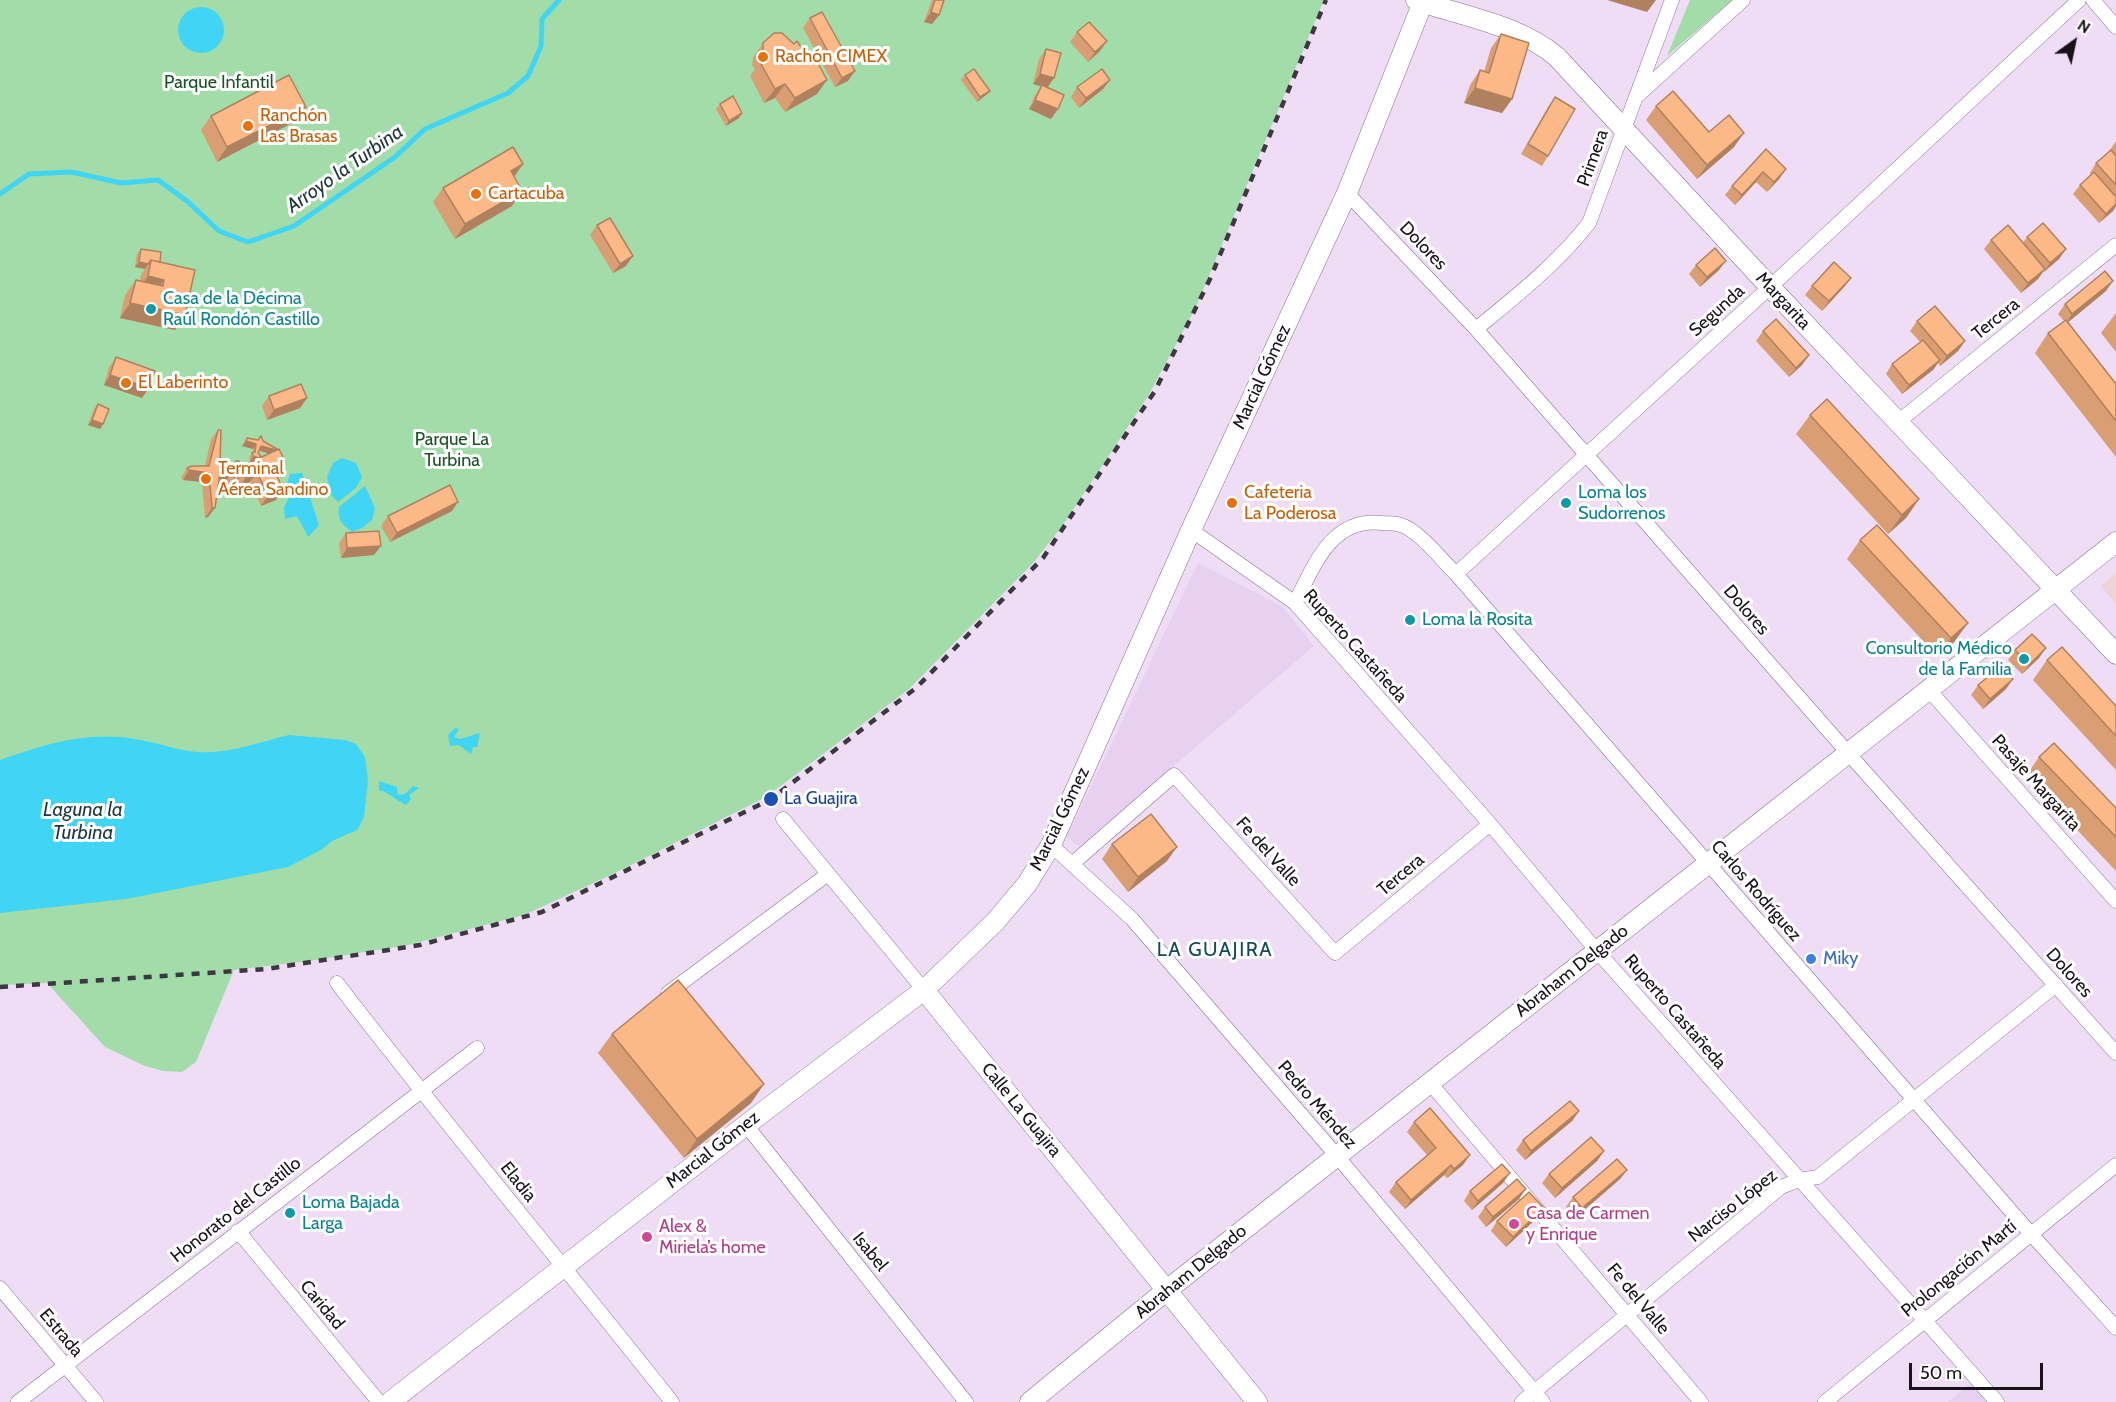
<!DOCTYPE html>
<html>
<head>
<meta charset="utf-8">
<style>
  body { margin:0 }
  #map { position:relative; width:2116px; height:1402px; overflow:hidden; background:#efddf6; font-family:Cabin,sans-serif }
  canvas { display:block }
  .north { position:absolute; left:2044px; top:12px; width:60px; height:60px; -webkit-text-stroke:4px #fff; paint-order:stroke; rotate:33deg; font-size:16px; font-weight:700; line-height:24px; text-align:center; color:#18121b }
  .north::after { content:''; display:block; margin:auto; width:21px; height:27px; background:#18121b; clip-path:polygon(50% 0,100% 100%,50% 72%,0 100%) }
  .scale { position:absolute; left:1909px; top:1363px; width:134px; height:27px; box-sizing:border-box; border:3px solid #18121b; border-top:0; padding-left:8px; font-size:18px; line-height:21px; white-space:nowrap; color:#18121b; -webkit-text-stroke:4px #fff; paint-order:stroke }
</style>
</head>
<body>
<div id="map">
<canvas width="2116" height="1402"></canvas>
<div class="north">N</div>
<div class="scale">50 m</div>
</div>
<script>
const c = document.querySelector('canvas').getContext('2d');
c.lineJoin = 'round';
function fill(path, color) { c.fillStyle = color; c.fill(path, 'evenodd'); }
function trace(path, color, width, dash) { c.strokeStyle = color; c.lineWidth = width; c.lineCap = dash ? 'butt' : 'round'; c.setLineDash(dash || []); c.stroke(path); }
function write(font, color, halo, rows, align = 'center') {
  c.font = font + ' Cabin,sans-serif'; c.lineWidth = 6; c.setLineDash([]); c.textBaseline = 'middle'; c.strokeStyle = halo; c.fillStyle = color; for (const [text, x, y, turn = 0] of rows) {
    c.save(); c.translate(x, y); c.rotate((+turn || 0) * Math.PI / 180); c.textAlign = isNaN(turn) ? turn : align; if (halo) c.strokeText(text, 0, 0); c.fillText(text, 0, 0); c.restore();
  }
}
fill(new Path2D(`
  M1198,563L1283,607L1314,646L1079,847L1067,836Z
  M1970,1384L1988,1402H1948Z`), '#e7d0f0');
fill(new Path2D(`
  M2116,573V604L2101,586Z`), '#edd3d5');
fill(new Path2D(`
  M0,0H1324L1195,309L1148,396L1063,525L1033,563L909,689L766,797L613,874L524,915L408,945L309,961L234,970L196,1062L182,1072L163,1071L145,1066L105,1047L47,983L0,985Z
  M1690,0H1732L1667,56Z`), '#a2dca8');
fill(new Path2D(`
  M178 30a23 23 0 1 1 46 0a23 23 0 1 1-46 0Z
  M342,458L356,463L362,477L356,488L338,502L332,496L327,477L333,463Z
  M302,473L319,525L308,537L297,516L285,519L284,507L290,496L285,490L290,474Z
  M365,486L375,508L372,520L362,528L352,532C342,524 337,520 339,507Z
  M455,728L459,729L454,737L460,739L480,733L477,747H473L471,754L459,745L450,746L448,735Z
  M289,735L345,740L356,744L365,757L368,780L364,817L357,830L332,841L321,850L288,867L126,899L0,913V760C46,744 86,731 135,739C156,742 178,751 198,752C229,754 260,742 289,735Z
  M379,781L397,787L398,795L405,794L413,786L419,788L409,795L411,799L406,805C395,800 390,793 379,790Z`), '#40d5f4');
trace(new Path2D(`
  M0,194L29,174L71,172L121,183L158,180L187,201L219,231L248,242L294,226L395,157L425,129L508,93L528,76L541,46L542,19L559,0`), '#40d5f4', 5);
const street = new Path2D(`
  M2093,0L2116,27
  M1637,96L1743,0
  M1347,193L1476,329L1848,753L2116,1053
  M1476,329C1516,296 1557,264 1589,223L1672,0
  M1898,422L2116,245
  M1191,530L1295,603L1490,824L1597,951L1997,1402
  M1456,574L1770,287L2079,0
  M1295,603C1314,566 1331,517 1382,523C1388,523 1395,523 1401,525C1418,530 1442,560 1456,574L2031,1234L2116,1328
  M1929,690L2116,901
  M783,819L924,990
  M1051,845L1132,919L1337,1156L1543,1402
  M1072,864L1174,775L1335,953L1490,824
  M337,983C446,1125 561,1262 672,1402
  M668,993L828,874
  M1430,1083L1701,1402
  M746,1125L966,1402
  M238,1231L379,1402
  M0,1288L96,1402
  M18,1402L477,1048
  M1522,1402L1781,1187L1799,1180L1818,1177L2056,985
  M1825,1402L2116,1165`);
const secondary = new Path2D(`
  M1416,0C1461,16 1520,25 1557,57L1770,287L1898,422L2116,654
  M924,990L1257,1402
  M390,1402L746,1125L924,990L995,922L1027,884L1051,845L1191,530L1347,193L1423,2
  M1030,1402L1167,1290L2116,542`);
trace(street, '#86768c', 15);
trace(secondary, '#86768c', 21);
trace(street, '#fff', 14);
trace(secondary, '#fff', 20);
trace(new Path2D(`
  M0,987L266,969L420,945L542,912L771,799L916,688L1043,558L1155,391L1210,279L1326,0`), '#3e3642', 4.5, [8, 8]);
fill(new Path2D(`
  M932,0H944L939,15L932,24L924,22Z
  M810,18L848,81L835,87L803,28Z
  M1077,32L1100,51L1088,62L1070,42Z
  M1501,34L1512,99L1502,113L1464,103L1470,85L1480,70L1484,72L1491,48Z
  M763,43L817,94L785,112L775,98L764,103L750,76L755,69L752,65L753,58Z
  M1046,49L1054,78L1047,88L1051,119L1029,109L1035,95L1041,86L1033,84L1039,59Z
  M965,75L990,91L986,95L977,102L961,80Z
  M1110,80L1103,89L1079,108L1071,97L1077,87Z
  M1555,97L1548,156L1542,166L1521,154L1548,107Z
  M720,104L739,118L726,126L716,109Z
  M1656,106L1709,132L1734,147L1697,179L1646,120Z
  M211,116L296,121L217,162L201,130Z
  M2116,141V206L2113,211L2099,223L2073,194L2080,185L2091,175L2090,173L2096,163L2108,153Z
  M1766,149L1780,178L1767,192L1756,182L1735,205L1725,195L1732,186Z
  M523,164L514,177L512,206L455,239L433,202L443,188Z
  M597,225L626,266L613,273L590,235Z
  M2027,237L2066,249L2059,259L2042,272L2038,279L2021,293L1984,249L1991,240L2023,243Z
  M141,249L160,262L175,330L120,318L125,295L136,280L140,281L141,275L145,269L135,267L137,254Z
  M1696,265L1719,270L1700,287L1689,274Z
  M1851,278L1844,287L1822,311L1805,295L1812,286Z
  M2106,291L2068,322L2116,384V457L2035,353L2048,333L2064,321L2058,314L2065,304Z
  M2116,313V352L2101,333Z
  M1917,321L1965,341L1958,351L1940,366L1938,363L1933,370L1902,394L1886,374L1892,364L1920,342L1910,331Z
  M1763,331L1809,355L1802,365L1789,377L1756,341Z
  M116,357L142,398L104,385L109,367Z
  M269,396L307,398L300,408L267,420L262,406Z
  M98,404L103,424L100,429L88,425L94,409Z
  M1810,415L1919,499L1906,518L1888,534L1796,434Z
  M218,430L220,465L236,470L237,473L242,466L252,462L250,461L249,458L252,453L253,449L242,446L247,438L263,441L276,451L285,461L279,470L275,472L276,500L261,506L250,482L240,486L237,481L231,489H228L225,482L219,483L215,508L208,517L205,518L202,482L183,480L181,478L187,468L205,466L211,439ZM259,451L269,454L258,459Z
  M452,511L390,542L381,526L388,516Z
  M346,533L374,555L341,558L339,543Z
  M1860,540L1968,623L1954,642L1938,657L1847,559Z
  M2015,650L2039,658L2022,674L2008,660Z
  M2047,660L2116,706V770L2033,680Z
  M1978,685L2006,689L1983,709L1971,695Z
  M2039,757L2116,808V871L2026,776Z
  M1112,844L1167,861L1128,892L1102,859Z
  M612,1034L764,1084L751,1103L684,1158L598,1053Z
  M1579,1111L1572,1121L1525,1160L1516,1150L1523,1140Z
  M1414,1122L1463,1165L1447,1178L1444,1175L1405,1209L1389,1192L1396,1182L1427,1155L1407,1132Z
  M1604,1151L1597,1161L1555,1198L1542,1183L1549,1174Z
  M1627,1170L1620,1179L1575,1218L1566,1207L1573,1197Z
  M1503,1183L1472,1210L1464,1201L1470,1191Z
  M1519,1199L1486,1227L1478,1217L1485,1207Z
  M1544,1208L1537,1218L1506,1247L1491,1231L1497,1221Z`), '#d99e73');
fill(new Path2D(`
  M1607,0H1656L1647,12Z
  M931,12L939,15L932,24L924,22Z
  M1107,41L1100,51L1088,62L1095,52Z
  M855,71L848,81L835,87L842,78Z
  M1040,74L1054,78L1047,88L1033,84Z
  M827,80L817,94L785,112L795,98Z
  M1110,80L1103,89L1079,108L1086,98Z
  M785,84L775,98L764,103L775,89Z
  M1475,88L1512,99L1502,113L1464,103Z
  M990,91L986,95L977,102L980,97Z
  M1035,100L1058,109L1051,119L1029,109Z
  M306,107L296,121L217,162L227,147Z
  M742,113L739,118L726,126L729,121Z
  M1744,133L1734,147L1697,179L1707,165Z
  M523,164L513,178L511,171Z
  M1786,169L1780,178L1767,192L1774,182Z
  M1763,172L1756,182L1735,205L1742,195Z
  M522,191L512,206L455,239L465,224Z
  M2116,204V206L2113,211L2099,223L2106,214Z
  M2066,249L2059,259L2043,273L2050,263Z
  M633,256L626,266L613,273L620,264Z
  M1726,261L1719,270L1700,287L1707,277Z
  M139,262L148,264L145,269L135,267Z
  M2045,269L2038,279L2021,293L2028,283Z
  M148,276L164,280L154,295L137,291Z
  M1851,278L1844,287L1822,311L1829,301Z
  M2113,281L2106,291L2066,324L2072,314Z
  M130,303L185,315L175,330L120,318Z
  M1965,341L1958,351L1940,366L1947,356Z
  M1809,355L1802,365L1789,377L1796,368Z
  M1940,360L1933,370L1902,394L1909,385Z
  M110,375L149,388L142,398L104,385Z
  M307,398L300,408L267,420L274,410Z
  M92,420L103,424L100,429L88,425Z
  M246,441L256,444L253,449L242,446Z
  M261,446L276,450L273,455L258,450Z
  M253,456L259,458L256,463L250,461Z
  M285,461L279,470L266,476L273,466Z
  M189,470L209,473L202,482L183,480Z
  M257,472L250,482L240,486L246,477Z
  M220,473H232L225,482L213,483Z
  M235,479H238L231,489H228Z
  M283,490L276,500L261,506L268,496Z
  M1919,499L1906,518L1888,534L1902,515Z
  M458,502L452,511L390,542L397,533Z
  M212,508H215L208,517L205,518Z
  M381,546L374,555L341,558L347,548Z
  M1968,623L1954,642L1938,657L1951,638Z
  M2046,648L2039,658L2022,674L2029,665Z
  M2013,679L2006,689L1983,709L1990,699Z
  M1177,847L1167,861L1128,892L1138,877Z
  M764,1084L751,1103L684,1158L697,1139Z
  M1579,1111L1572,1121L1525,1160L1531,1151Z
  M1604,1151L1597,1161L1555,1198L1562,1188Z
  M1470,1155L1463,1165L1447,1178L1454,1169Z
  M1451,1165L1444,1175L1405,1209L1411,1200Z
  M1627,1170L1620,1179L1575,1218L1582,1208Z
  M1510,1173L1503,1183L1472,1210L1478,1201Z
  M1526,1189L1519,1199L1486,1227L1493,1217Z
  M1544,1208L1537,1218L1506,1247L1513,1237Z`), '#b0815e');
const building = new Path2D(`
  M935,0H944L939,15L931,12Z
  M822,12L855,71L842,78L810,18Z
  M1089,22L1107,41L1095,52L1077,32Z
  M774,33H782L794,44L797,41L807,57L813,54L827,80L795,98L785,84L775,89L760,62L767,57L763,51V43Z
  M1501,34L1529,43L1512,99L1475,88L1480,70L1489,73Z
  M1046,49L1061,53L1054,78L1040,74Z
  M974,69L990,91L980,97L965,75Z
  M1102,69L1110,80L1086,98L1077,87Z
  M289,75L306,107L227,147L211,116Z
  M1042,85L1064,95L1058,109L1035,100Z
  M1673,91L1709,132L1729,115L1744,133L1707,165L1656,106Z
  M733,96L742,113L729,121L720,104Z
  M1555,97L1575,109L1548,156L1528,144Z
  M513,147L523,164L511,171L522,191L465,224L443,188Z
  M1766,149L1786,169L1774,182L1763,172L1742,195L1732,186Z
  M2111,150L2116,156V185L2096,163Z
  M2094,172L2116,197V204L2106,214L2080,185Z
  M610,218L633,256L620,264L597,225Z
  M2043,223L2066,249L2050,263L2027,237Z
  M2008,225L2045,269L2028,283L1991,240Z
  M1715,248L1726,261L1707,277L1696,265Z
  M141,249L161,252L160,262L151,260L148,264L139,262Z
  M151,260L195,270L185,315L130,303L136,280L163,286L164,280L148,276Z
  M1834,262L1851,278L1829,301L1812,286Z
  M2105,271L2113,281L2072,314L2065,304Z
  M1935,306L1965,341L1947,356L1917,321Z
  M1776,319L1809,355L1796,368L1763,331Z
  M2066,320L2116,384V421L2048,333Z
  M1923,340L1940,360L1909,385L1892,364Z
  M116,357L155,371L149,388L110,375Z
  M301,384L307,398L274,410L269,396Z
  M1827,399L1919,499L1902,515L1810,415Z
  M98,404L109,409L103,424L92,420Z
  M218,430H221L220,465L232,467L236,461H239L236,470L238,479H235L232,473H220L215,508H212L209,473L189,470L187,468L192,466H209Z
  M261,436L263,441L277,449L276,450L261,446L258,453L261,456L259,458L253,456L252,453L255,452L256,444L246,441L247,438L258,440Z
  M279,449L285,461L273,466L283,490L268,496L257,472L246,477L242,466Z
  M450,485L458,502L397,533L388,516Z
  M1877,525L1968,623L1951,638L1860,540Z
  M379,531L381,546L347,548L346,533Z
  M2032,634L2046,648L2029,665L2015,650Z
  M2062,647L2116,706V736L2047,660Z
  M2001,666L2013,679L1990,699L1978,685Z
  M2054,743L2116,808V837L2039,757Z
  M1151,814L1177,847L1138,877L1112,844Z
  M678,980L764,1084L697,1139L612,1034Z
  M1570,1101L1579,1111L1531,1151L1523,1140Z
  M1430,1108L1470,1155L1454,1169L1451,1165L1411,1200L1396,1182L1436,1148L1414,1122Z
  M1591,1137L1604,1151L1562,1188L1549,1174Z
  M1617,1159L1627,1170L1582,1208L1573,1197Z
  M1502,1164L1510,1173L1478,1201L1470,1191Z
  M1517,1179L1526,1189L1493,1217L1485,1207Z
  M1529,1192L1544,1208L1513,1237L1497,1221Z`);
fill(building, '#fcb886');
trace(building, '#b0815e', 1.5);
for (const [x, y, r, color] of [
  [763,57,6,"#e8710a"],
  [248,126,6,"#e8710a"],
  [476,194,6,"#e8710a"],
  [151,309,6,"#0f9aa8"],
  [126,383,6,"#e8710a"],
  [206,479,6,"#e8710a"],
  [1232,503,6,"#e8710a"],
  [1566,503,6,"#0f9aa8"],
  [1410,620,6,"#0f9aa8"],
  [2024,659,6,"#0f9aa8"],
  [771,799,8,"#1a4fb4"],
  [1811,959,6,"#3f7fe0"],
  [290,1213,6,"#0f9aa8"],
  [1514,1224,6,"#d1479c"],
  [647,1237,6,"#d1479c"]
]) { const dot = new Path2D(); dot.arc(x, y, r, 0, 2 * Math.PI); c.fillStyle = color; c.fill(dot); trace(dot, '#fff', 2); }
write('18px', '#c56008', '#fff', [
  ["Rachón CIMEX",775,57],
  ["Ranchón",260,116],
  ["Las Brasas",260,137],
  ["Cartacuba",488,194],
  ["El Laberinto",138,383],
  ["Terminal",218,469],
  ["Aérea Sandino",218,490],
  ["Cafeteria",1244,493],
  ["La Poderosa",1244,514]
], 'left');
write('18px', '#195224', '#fff', [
  ["Parque Infantil",219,83],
  ["Parque La",452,440],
  ["Turbina",452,461]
]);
write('18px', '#18121b', '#fff', [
  ["Primera",1593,158,-70],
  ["Dolores",1423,246,46],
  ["Margarita",1783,301,47],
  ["Segunda",1717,311,-42],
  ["Tercera",1996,319,-39],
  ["Marcial Gómez",1262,377,-65],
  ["Dolores",1746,610,49],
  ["Ruperto Castañeda",1355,646,48],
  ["Pasaje Margarita",2036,783,48],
  ["Marcial Gómez",1060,819,-64],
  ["Fe del Valle",1268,852,48],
  ["Tercera",1401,875,-40],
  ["Carlos Rodríguez",1756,891,49],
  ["Abraham Delgado",1572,971,-38],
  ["Dolores",2069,973,48],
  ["Ruperto Castañeda",1675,1012,49],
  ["Pedro Méndez",1317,1105,49],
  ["Calle La Guajira",1021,1110,51],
  ["Marcial Gómez",713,1150,-38],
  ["Eladia",518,1182,51],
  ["Narciso López",1733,1206,-38],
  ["Honorato del Castillo",236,1210,-38],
  ["Isabel",870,1252,51],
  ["Prolongación Martí",1959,1269,-39],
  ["Abraham Delgado",1191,1272,-39],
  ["Fe del Valle",1638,1299,50],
  ["Caridad",322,1305,50],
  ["Estrada",61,1333,50]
]);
write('18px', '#0d838f', '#fff', [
  ["Casa de la Décima",163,299],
  ["Raúl Rondón Castillo",163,320],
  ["Loma los",1578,493],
  ["Sudorrenos",1578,514],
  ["Loma la Rosita",1422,620],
  ["Consultorio Médico",2012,649,"right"],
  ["de la Familia",2012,670,"right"],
  ["Loma Bajada",302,1203],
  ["Larga",302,1224]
], 'left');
write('18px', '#164399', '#fff', [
  ["La Guajira",784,799]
], 'left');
write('18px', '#366cbe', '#fff', [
  ["Miky",1823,959]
], 'left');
write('18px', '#b23c85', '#fff', [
  ["Casa de Carmen",1526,1214],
  ["y Enrique",1526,1235],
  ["Alex &",659,1227],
  ["Miriela’s home",659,1248]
], 'left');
write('italic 20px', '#1f373d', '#fff', [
  ["Arroyo la Turbina",345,169,-35],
  ["Laguna la",83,810],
  ["Turbina",83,833]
]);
c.letterSpacing = '1.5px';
write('20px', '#114b56', '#fff', [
  ["LA GUAJIRA",1215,950]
]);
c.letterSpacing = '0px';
</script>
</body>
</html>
